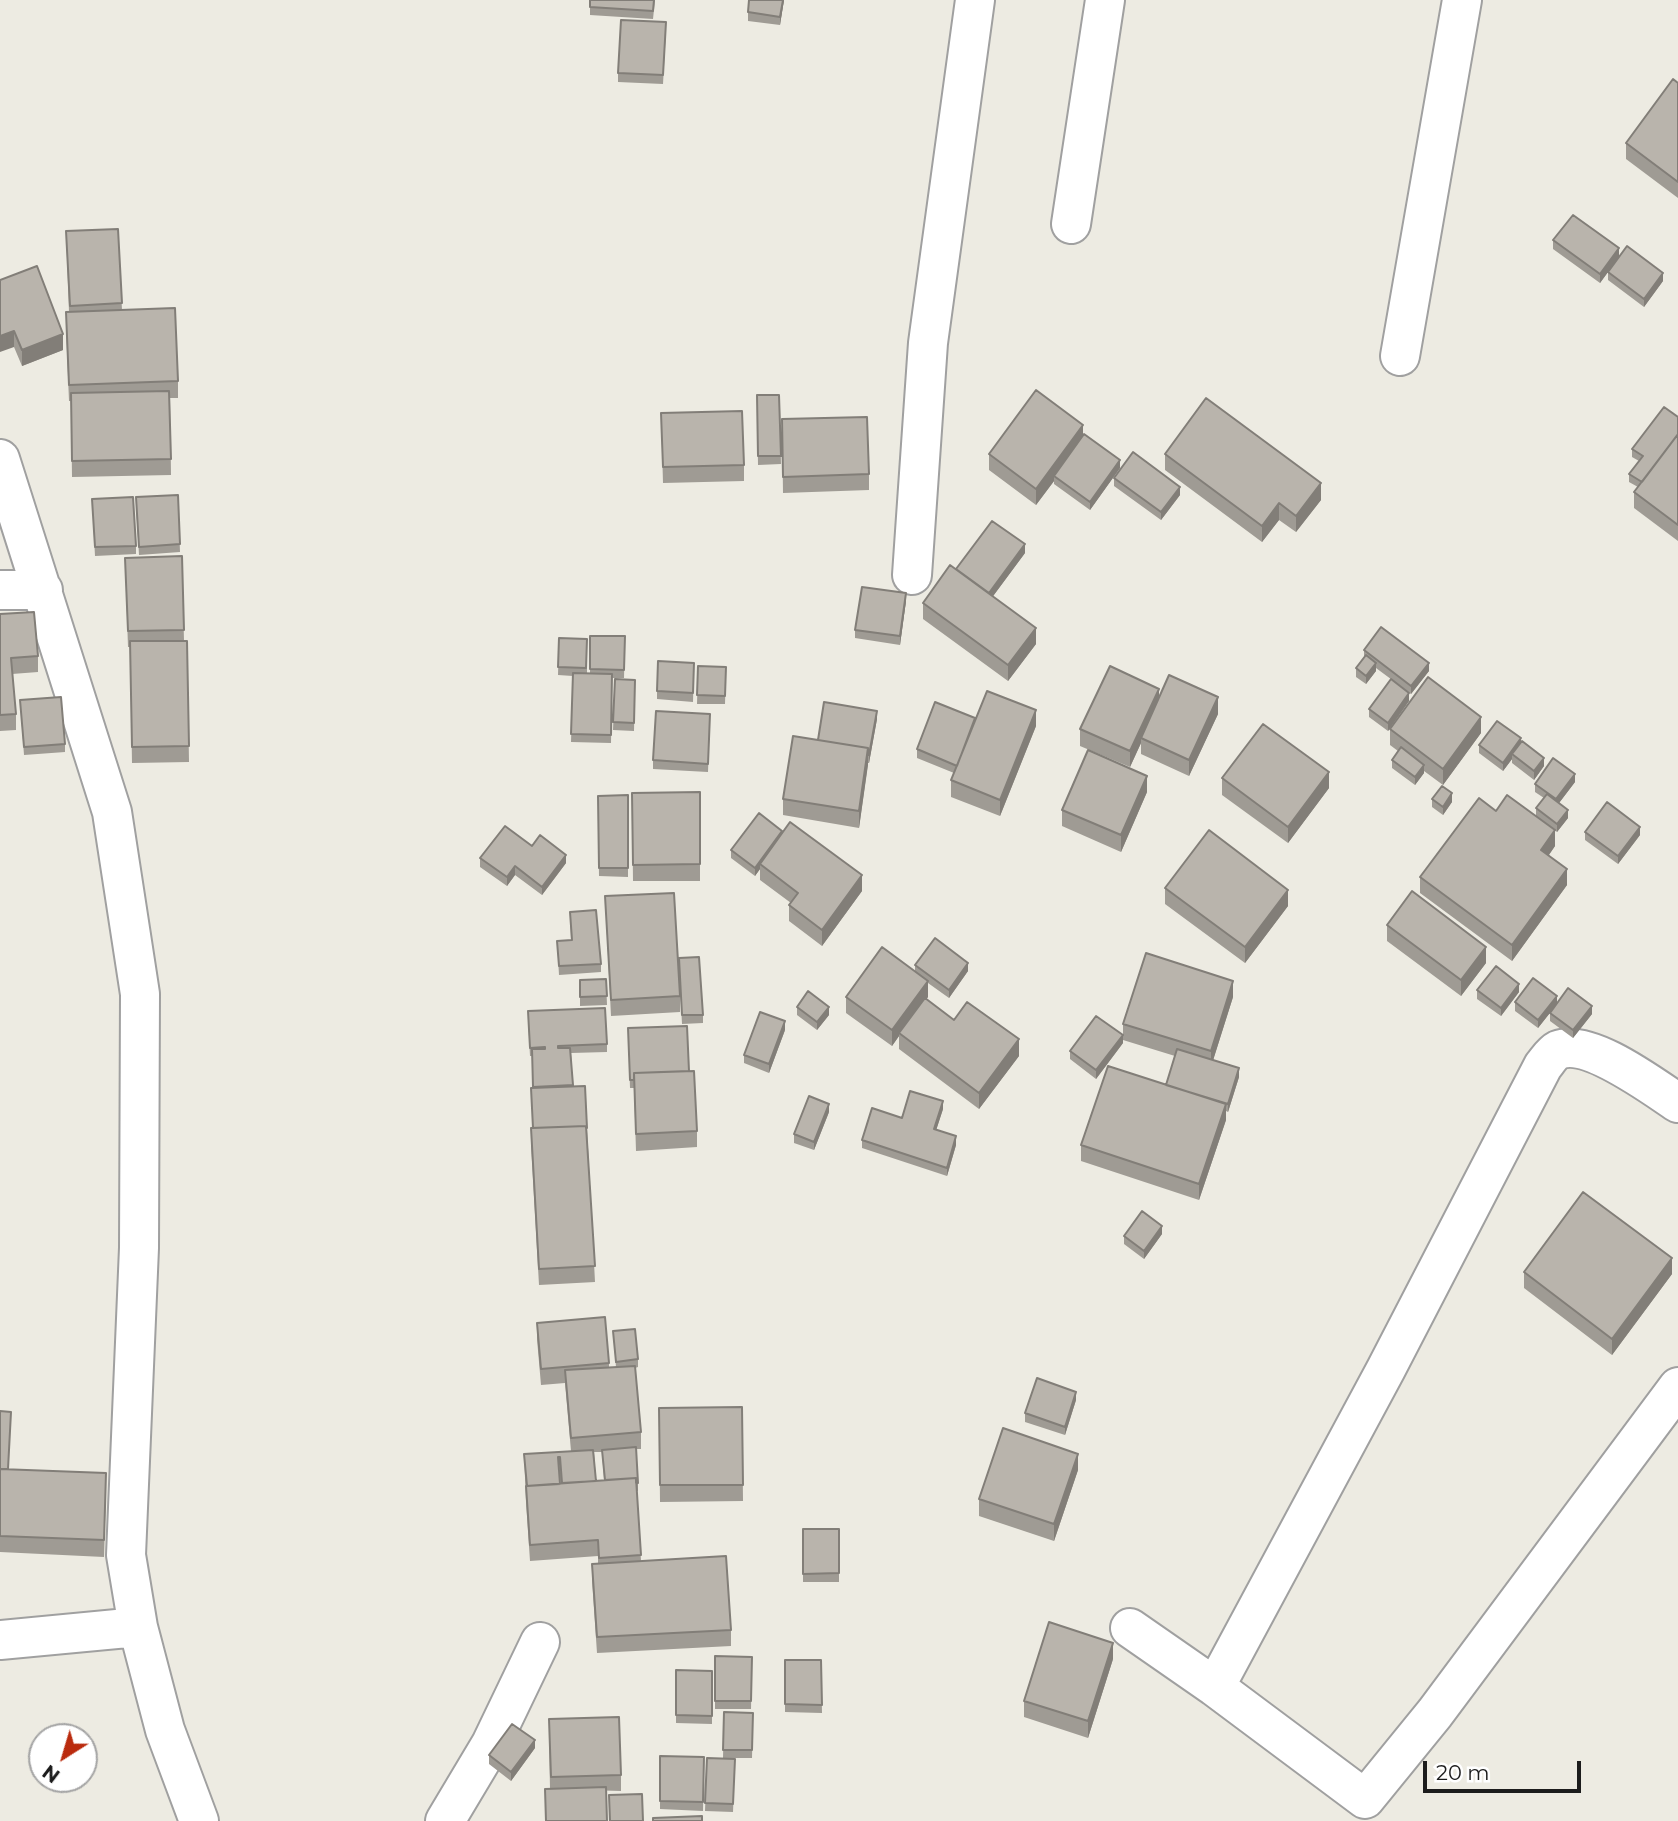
<!DOCTYPE html>
<html>
<head>
<meta charset="utf-8">
<style>
  body { margin:0 }
  #map { position:relative; width:1678px; height:1821px; overflow:hidden; background:#edebe2; font-family:Montserrat,sans-serif }
  canvas { display:block }
  .north { position:absolute; left:28px; top:1723px; width:70px; height:70px; box-sizing:border-box; background:#fff; border:2px solid #a4a4a4; border-radius:50%; rotate:217deg; font-size:19px; font-weight:700; line-height:28px; text-align:center; color:#1c1c1c }
  .north::after { content:''; display:block; margin:auto; width:24px; height:32px; background:#ba2b0e; clip-path:polygon(50% 0,100% 100%,50% 72%,0 100%) }
  .scale { position:absolute; left:1423px; top:1761px; width:158px; height:32px; box-sizing:border-box; border:4px solid #1c1c1c; border-top:0; padding-left:9px; font-size:21px; line-height:24px; white-space:nowrap; color:#1c1c1c; -webkit-text-stroke:5px #fff; paint-order:stroke }
</style>
</head>
<body>
<div id="map">
<canvas width="1678" height="1821"></canvas>
<div class="north">N</div>
<div class="scale">20 m</div>
</div>
<script>
const c = document.querySelector('canvas').getContext('2d');
c.lineJoin = 'round';
function trace(path, color, width, dash) { c.strokeStyle = color; c.lineWidth = width; c.lineCap = dash ? 'butt' : 'round'; c.setLineDash(dash || []); c.stroke(path); }
function fill(path, color) { c.fillStyle = color; c.fill(path, 'evenodd'); }
const minor = new Path2D(`
  M1071,224L1105,0
  M1400,356L1462,0
  M0,459L112,812L140,994L139,1248L126,1555L138,1627L165,1730L199,1821
  M912,575L928,343L975,0
  M0,590H43
  M1130,1628L1215,1687L1365,1799L1435,1713L1678,1387
  M0,1640L138,1627
  M1215,1687L1386,1369L1543,1066C1548,1060 1552,1053 1558,1050C1589,1038 1652,1086 1678,1103
  M445,1821L491,1744L540,1642`);
trace(minor, '#a0a0a0', 42);
trace(minor, '#fff', 38);
fill(new Path2D(`
  M590,0H655L653,19L590,15Z
  M784,0L780,25L748,21V12Z
  M666,30L663,84L618,82V73Z
  M1678,83V198L1626,159V143Z
  M118,229L122,310L178,381V398H170L171,475L72,477L71,401H69L66,328V312H69L66,231Z
  M1553,240L1619,257L1600,283L1553,249Z
  M1608,272L1663,281L1644,307L1608,280Z
  M0,280L63,350L22,366L14,347Z
  M757,395H779L781,464L758,465Z
  M661,413L744,465V481L663,483Z
  M1678,417V541L1634,508V492L1638,487L1629,482V474L1639,461L1632,457V449Z
  M782,419L869,474V490L783,493Z
  M1083,436L1120,468L1090,510L1054,484V481L1036,505L989,470V454Z
  M1165,454L1321,500L1296,532L1279,520L1262,542L1165,470Z
  M1114,478L1180,495L1161,520L1114,486Z
  M178,495L180,552L139,555L136,505Z
  M92,499L136,546V554L95,556Z
  M1025,553L993,596L1036,644L1008,681L923,619V603L956,569Z
  M182,556L184,641H187L189,762L132,763L130,647H128L125,558Z
  M906,601L900,645L855,638V630Z
  M0,614L38,656V672L12,674L16,714V730L0,731Z
  M590,636H625L624,678H612L611,743L571,742L573,676L558,675L559,638L587,639V673H590Z
  M1364,650L1429,671L1411,694L1376,668V671L1366,684L1356,677V668L1364,657Z
  M694,663L693,702L657,699V691Z
  M698,666L726,667L725,704H697Z
  M615,679L635,680L634,731L613,730Z
  M1159,698L1218,714L1189,776L1141,754V743L1130,767L1080,746V729Z
  M20,700L65,744V752L24,755Z
  M1409,701L1388,731L1369,717V709Z
  M710,714L708,772L653,769V760Z
  M975,718L1036,726L1000,816L951,797V780L954,773L917,758V749Z
  M877,719L869,763H868L859,828L783,815V799L818,740Z
  M1390,729L1481,733L1443,785L1424,771V773L1415,785L1392,768V760L1398,751L1390,745Z
  M1521,743L1544,766L1534,780L1512,763V759L1503,771L1479,753V745Z
  M1222,778L1329,788L1288,843L1222,795Z
  M1575,782L1559,803L1568,818L1557,832L1536,816V808L1544,798L1535,792V784Z
  M700,792V881H633L632,793Z
  M1147,792L1121,852L1062,826V810Z
  M628,795V877L599,876L598,796Z
  M1432,799L1452,802L1443,815L1432,807Z
  M1496,811L1555,846L1549,855L1567,885L1512,961L1420,893V877Z
  M1585,832L1640,835L1618,864L1585,840Z
  M782,833L862,891L822,946L789,921V905L791,903L760,880V869L755,876L731,858V850Z
  M532,846L566,863L542,895L515,875L507,886L480,867V858Z
  M1165,888L1288,906L1245,963L1165,904Z
  M605,896L680,996V1012L611,1016Z
  M570,912L601,964V972L559,975L557,941L571,940Z
  M1387,925L1486,963L1461,996L1387,941Z
  M915,965L968,971L949,998L928,983V997L926,999L954,1020L1019,1056L979,1109L899,1049V1036L892,1046L846,1013V997L915,971Z
  M679,966L703,1015V1023L682,1024Z
  M606,979L607,1005L580,1006V980Z
  M1477,990L1519,992L1501,1016L1477,999Z
  M1233,997L1213,1060L1239,1077L1228,1112L1226,1111V1120L1199,1200L1081,1161V1145L1166,1085L1175,1056L1123,1040V1024Z
  M1515,1002L1557,1004L1592,1014L1573,1038L1550,1021V1013L1553,1009L1538,1028L1515,1011Z
  M797,1007L829,1015L817,1030L797,1015Z
  M528,1019L607,1044V1052L571,1053L573,1086L587,1128L595,1282L539,1285L531,1144V1128H533L532,1056H530Z
  M628,1028L689,1071L697,1131V1147L636,1151L634,1088H630Z
  M785,1030L769,1073L744,1063V1055Z
  M1123,1043L1096,1079L1070,1059V1051Z
  M943,1109L936,1130L956,1145L947,1176L862,1148V1140L902,1118Z
  M829,1112L814,1150L794,1143V1134Z
  M1162,1234L1144,1259L1124,1244V1236Z
  M1524,1272L1672,1274L1612,1355L1524,1288Z
  M537,1323L609,1363V1368L616,1367L613,1331L638,1359V1367L635,1368L641,1432V1449H636L638,1483V1491H637L641,1561L731,1630V1646L597,1653L592,1580V1564H598V1556L530,1561L526,1502L524,1454L571,1451L565,1383L541,1385L537,1339ZM594,1452H602L604,1480L596,1481ZM559,1465H560L561,1484H560Z
  M1076,1400L1065,1435L1025,1422V1413Z
  M742,1407L743,1501L660,1502L659,1408Z
  M0,1411L8,1469L106,1489L104,1557L0,1552Z
  M1078,1470L1054,1541L979,1516V1499Z
  M803,1529H839V1582H803Z
  M715,1656L752,1657L751,1709H715Z
  M1113,1659L1088,1738L1024,1717V1701Z
  M785,1660H821L822,1713L785,1712Z
  M676,1670L712,1671V1724L676,1723Z
  M724,1712L753,1713L752,1758H723Z
  M549,1735L621,1775V1791L550,1789Z
  M535,1748L511,1781L489,1764V1755Z
  M660,1756L704,1757L703,1811L660,1809Z
  M707,1758L735,1759L733,1812L705,1811Z`), '#9f9b94');
fill(new Path2D(`
  M783,0H784L780,25V17Z
  M1619,248V257L1600,283V274Z
  M1663,273V281L1644,307V299Z
  M14,331V347L0,352V336Z
  M63,334V350L22,366V350Z
  M1083,425V441L1054,476V481L1036,505V489Z
  M1120,460V468L1090,510V502Z
  M1321,483V500L1296,532V516Z
  M1180,487V495L1161,520V512Z
  M1279,503V520L1262,542V526Z
  M1025,544V553L988,603V594Z
  M906,593V601L900,645V636Z
  M1036,628V644L1008,681V665Z
  M1376,663V671L1366,684V676Z
  M1429,663V671L1411,694V686Z
  M1159,689V705L1141,738V743L1130,767V751Z
  M1409,693V701L1388,731V723Z
  M1218,697V714L1189,776V760Z
  M1036,710V726L1000,816V800Z
  M877,711V719L869,763V755Z
  M1481,717V733L1443,785V769Z
  M1521,738V747L1512,754V759L1503,771V763Z
  M868,748V765L859,828V811Z
  M1544,758V766L1534,780V771Z
  M1424,765V773L1415,785V777Z
  M1329,772V788L1288,843V827Z
  M1575,774V782L1556,807V799Z
  M1147,776V792L1121,852V835Z
  M1452,793V802L1443,815V807Z
  M1568,810V818L1557,832V824Z
  M1640,827V835L1618,864V856Z
  M1555,830V846L1541,866V850Z
  M782,831V839L760,864V869L755,876V868Z
  M566,855V863L542,895V887Z
  M515,866V875L507,886V877Z
  M1567,869V885L1512,961V945Z
  M862,875V891L822,946V930Z
  M1288,890V906L1245,963V947Z
  M1486,947V963L1461,996V980Z
  M968,963V971L949,998V990Z
  M928,981V997L901,1034L899,1033V1036L892,1046V1030Z
  M1233,981V997L1211,1067V1051Z
  M1519,984V992L1501,1016V1008Z
  M1557,996V1004L1538,1028V1020Z
  M1592,1006V1014L1573,1038V1030Z
  M829,1007V1015L817,1030V1022Z
  M785,1021V1030L769,1073V1064Z
  M1123,1035V1043L1096,1079V1070Z
  M1019,1039V1056L979,1109V1093Z
  M1239,1068V1077L1228,1112V1104Z
  M943,1101V1109L934,1137V1129Z
  M829,1104V1112L814,1150V1142Z
  M1226,1104V1120L1199,1200V1184Z
  M956,1136V1145L947,1176V1168Z
  M1162,1226V1234L1144,1259V1251Z
  M1672,1258V1274L1612,1355V1339Z
  M1076,1392V1400L1065,1435V1427Z
  M1078,1454V1470L1054,1541V1524Z
  M1113,1643V1659L1088,1738V1721Z
  M535,1740V1748L511,1781V1772Z`), '#827e78');
const building = new Path2D(`
  M590,0H654L653,11L590,7Z
  M749,0H783L780,17L748,12Z
  M621,20L666,22L663,75L618,73Z
  M1673,79L1678,83V182L1626,143Z
  M1573,215L1619,248L1600,274L1553,240Z
  M118,229L122,303L70,306L66,231Z
  M1627,246L1663,273L1644,299L1608,272Z
  M37,266L63,334L22,350L14,331L0,336V280Z
  M175,308L178,381L69,385L66,312Z
  M1036,390L1083,425L1036,489L989,454Z
  M169,391L171,459L72,461L71,393Z
  M757,395H779L781,456H758Z
  M1206,398L1321,483L1296,516L1279,503L1262,526L1165,454Z
  M1664,407L1678,417V434L1642,482L1629,474L1643,456L1632,449Z
  M742,411L744,465L663,467L661,413Z
  M867,417L869,474L783,477L782,419Z
  M1084,434L1120,460L1090,502L1054,476Z
  M1678,434V525L1634,492Z
  M1133,452L1180,487L1161,512L1114,478Z
  M178,495L180,544L139,547L136,497Z
  M133,497L136,546L95,547L92,499Z
  M992,521L1025,544L989,593L956,569Z
  M182,556L184,630L128,631L125,558Z
  M950,565L1036,628L1008,665L923,603Z
  M862,587L906,593L900,636L855,630Z
  M34,612L38,656L11,658L16,714L0,715V614Z
  M1381,627L1429,663L1411,686L1364,650Z
  M590,636H625L624,670L590,669Z
  M559,638L587,639L586,668L558,667Z
  M130,641H187L189,746L132,747Z
  M1366,655L1376,663L1366,676L1356,668Z
  M658,661L694,663L693,693L657,691Z
  M698,666L726,667L725,696L697,695Z
  M1110,666L1159,689L1130,751L1080,729Z
  M573,673L612,674L611,735L571,734Z
  M1169,675L1218,697L1189,760L1141,738Z
  M1428,677L1481,717L1443,769L1390,729Z
  M615,679L635,680L634,723L613,722Z
  M1391,679L1409,693L1388,723L1369,709Z
  M987,691L1036,710L1000,800L951,780Z
  M61,697L65,744L24,747L20,700Z
  M824,702L877,711L869,755H868V748L818,740Z
  M935,702L975,718L957,766L917,749Z
  M656,711L710,714L708,764L653,760Z
  M1497,721L1521,738L1503,763L1479,745Z
  M1263,724L1329,772L1288,827L1222,778Z
  M793,736L868,748L859,811L783,799Z
  M1522,741L1544,758L1534,771L1512,754Z
  M1401,747L1424,765L1415,777L1392,760Z
  M1088,750L1147,776L1121,835L1062,810Z
  M1553,758L1575,774L1556,799L1535,784Z
  M1442,786L1452,793L1443,807L1432,799Z
  M700,792V864L633,865L632,793Z
  M1547,794L1568,810L1557,824L1536,808Z
  M628,795V868H599L598,796Z
  M1507,795L1555,830L1541,850L1567,869L1512,945L1420,877L1479,798L1496,811Z
  M1607,802L1640,827L1618,856L1585,832Z
  M759,813L782,831L755,868L731,850Z
  M790,822L862,875L822,930L789,905L798,893L760,864Z
  M505,826L532,846L540,835L566,855L542,887L515,866L507,877L480,858Z
  M1209,830L1288,890L1245,947L1165,888Z
  M1412,891L1486,947L1461,980L1387,925Z
  M674,893L680,996L611,1000L605,896Z
  M596,910L601,964L559,966L557,941L572,940L570,912Z
  M935,938L968,963L949,990L915,965Z
  M882,947L928,981L892,1030L846,997Z
  M1146,953L1233,981L1211,1051L1123,1024Z
  M699,957L703,1015H682L679,958Z
  M1496,966L1519,984L1501,1008L1477,990Z
  M1533,978L1557,996L1538,1020L1515,1002Z
  M606,979L607,996L580,997V980Z
  M1568,988L1592,1006L1573,1030L1550,1013Z
  M808,991L829,1007L817,1022L797,1007Z
  M925,998L954,1020L967,1002L1019,1039L979,1093L899,1033Z
  M605,1008L607,1044L558,1046V1048H570L573,1085L533,1087L532,1049H545V1047L530,1048L528,1011Z
  M760,1012L785,1021L769,1064L744,1055Z
  M1096,1016L1123,1035L1096,1070L1070,1051Z
  M687,1026L689,1071L634,1073V1080H630L628,1028Z
  M1177,1049L1239,1068L1228,1104L1166,1085Z
  M1108,1066L1226,1104L1199,1184L1081,1145Z
  M694,1071L697,1131L636,1134L634,1073Z
  M585,1086L587,1128H586V1126L533,1128L531,1088Z
  M910,1091L943,1101L934,1129L956,1136L947,1168L862,1140L872,1108L902,1118Z
  M809,1096L829,1104L814,1142L794,1134Z
  M586,1126L595,1266L539,1269L531,1128Z
  M1583,1192L1672,1258L1612,1339L1524,1272Z
  M1142,1211L1162,1226L1144,1251L1124,1236Z
  M605,1317L609,1363L541,1369L537,1323Z
  M635,1329L638,1359L616,1362L613,1331Z
  M635,1366L641,1432L571,1438L565,1370Z
  M1037,1378L1076,1392L1065,1427L1025,1413Z
  M742,1407L743,1485H660L659,1408Z
  M0,1411L11,1412L8,1469H0Z
  M1003,1428L1078,1454L1054,1524L979,1499Z
  M636,1447L638,1483H636V1478L605,1480L602,1450Z
  M593,1450L596,1481L562,1483L560,1457H558L560,1484L527,1486L524,1454Z
  M0,1469L106,1473L104,1540L0,1536Z
  M636,1478L641,1555L599,1558L598,1540L530,1545L526,1486Z
  M803,1529H839V1573L803,1574Z
  M726,1556L731,1630L597,1637L592,1564Z
  M1049,1622L1113,1643L1088,1721L1024,1701Z
  M715,1656L752,1657L751,1701H715Z
  M785,1660H821L822,1705L785,1704Z
  M676,1670L712,1671V1716L676,1715Z
  M724,1712L753,1713L752,1750H723Z
  M619,1717L621,1775L551,1777L549,1719Z
  M512,1724L535,1740L511,1772L489,1755Z
  M660,1756L704,1757L703,1802L660,1801Z
  M707,1758L735,1759L733,1804L705,1803Z
  M606,1787L607,1821H546L545,1789Z
  M642,1794L643,1821H610L609,1795Z
  M702,1816V1821H653V1818Z`);
fill(building, '#b9b4ac');
trace(building, '#827e78', 2);
</script>
</body>
</html>
